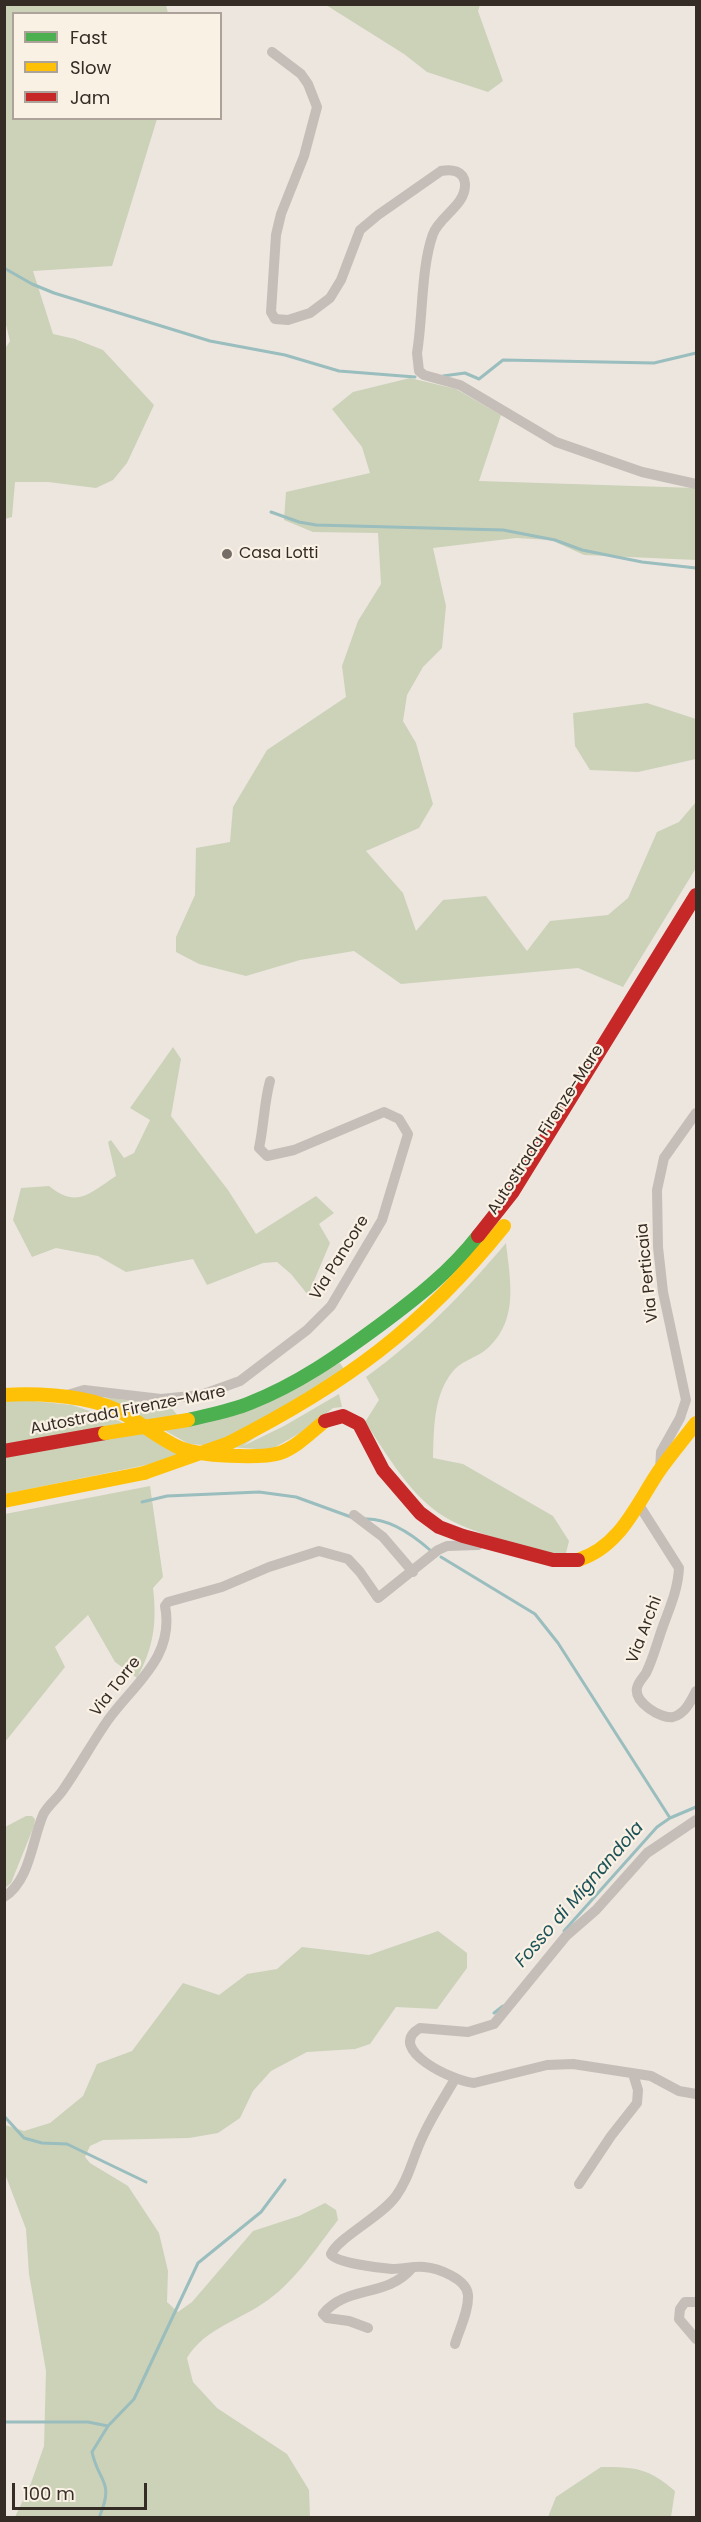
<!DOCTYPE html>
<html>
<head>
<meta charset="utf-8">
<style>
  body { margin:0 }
  #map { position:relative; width:701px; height:2522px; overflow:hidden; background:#ece6df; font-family:Poppins,sans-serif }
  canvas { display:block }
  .frame { position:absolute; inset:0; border:6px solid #362c26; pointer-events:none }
  .legend { position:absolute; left:12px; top:12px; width:210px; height:108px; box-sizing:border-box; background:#faf1e5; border:2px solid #aca299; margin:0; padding:8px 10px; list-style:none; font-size:18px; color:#362c26 }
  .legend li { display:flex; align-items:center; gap:12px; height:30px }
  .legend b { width:30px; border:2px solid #aca299 }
  .scale { position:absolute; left:12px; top:2483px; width:135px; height:27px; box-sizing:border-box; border:3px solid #362c26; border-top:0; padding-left:8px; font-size:18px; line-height:21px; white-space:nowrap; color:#362c26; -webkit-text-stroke:4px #faf1e5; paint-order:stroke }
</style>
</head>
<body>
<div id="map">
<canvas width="701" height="2522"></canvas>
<div class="frame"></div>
<ul class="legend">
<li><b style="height:8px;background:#4caf50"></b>Fast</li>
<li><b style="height:8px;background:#ffc107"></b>Slow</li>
<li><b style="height:8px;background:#c62828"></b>Jam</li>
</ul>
<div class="scale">100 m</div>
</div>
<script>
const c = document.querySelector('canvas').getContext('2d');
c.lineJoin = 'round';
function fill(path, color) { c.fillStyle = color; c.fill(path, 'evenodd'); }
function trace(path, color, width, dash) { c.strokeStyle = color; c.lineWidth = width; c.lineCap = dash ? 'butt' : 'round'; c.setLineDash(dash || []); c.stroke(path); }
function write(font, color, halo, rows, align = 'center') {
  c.font = font + ' Poppins,sans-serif'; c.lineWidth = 4.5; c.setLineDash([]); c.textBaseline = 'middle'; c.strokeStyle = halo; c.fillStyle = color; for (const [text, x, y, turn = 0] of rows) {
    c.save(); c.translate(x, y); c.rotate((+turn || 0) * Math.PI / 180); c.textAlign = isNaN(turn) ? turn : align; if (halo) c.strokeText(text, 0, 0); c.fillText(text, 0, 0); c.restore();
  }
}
fill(new Path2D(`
  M5,4L166,5L168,13L14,14V118L157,119L112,266L33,271L53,334L75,339L103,350L154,405L127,463L113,480L96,488L48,482H15L12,517L5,519L4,350L10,341L4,317Z
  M326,5H480L478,11L503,81L488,92L427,72L404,54Z
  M410,378L456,389L501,415L479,481L696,488V560L584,555L551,540L516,538L433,548L446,606L442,648L423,667L407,695L403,721L416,743L433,804L419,828L366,851L403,893L416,931L443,900L486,896L527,951L550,921L608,915L628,898L657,832L679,822L696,802V868L623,987L578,968L401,984L354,951L300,960L246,976L199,964L176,952V937L195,895L196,848L230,842L233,807L267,750L346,697L342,666L358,621L381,584L378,533L313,532L284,520L286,492L370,473L362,447L332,409L353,392Z
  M647,703L696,719V759L638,772L590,770L575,746L573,713Z
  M173,1047L181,1059L171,1116L228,1190L256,1234L316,1196L334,1213L319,1224L330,1243L308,1295L291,1274L277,1262L263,1263L207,1285L193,1259L126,1272L98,1256L56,1248L32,1257L13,1220L21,1188L49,1186C77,1209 90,1193 116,1176L108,1142L111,1140L124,1158L134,1153L150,1120L130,1108Z
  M506,1243C510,1280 519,1318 489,1347C479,1357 463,1360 454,1370C433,1394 434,1429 433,1458L463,1464L553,1516L569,1541L565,1557C529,1546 471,1535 440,1514C407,1491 387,1454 365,1422L379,1400L366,1377C421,1337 462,1295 506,1243Z
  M340,1363L346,1372L243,1446L284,1426L339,1394L342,1407L333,1408L309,1428L270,1450L189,1444L105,1397L170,1406L186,1426Z
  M24,1400L72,1405L119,1421L182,1454L146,1465L5,1494V1401Z
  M150,1486L163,1577L153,1588C157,1622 154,1647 137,1678L115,1662L88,1615L55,1647L65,1667L5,1742V1514Z
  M26,1816H32L35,1819L34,1826L11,1883L5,1888V1827Z
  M438,1931L467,1953V1968L437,2009L396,2007L370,2044L355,2049L307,2052L271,2071L253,2091L240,2118L218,2133L189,2138L103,2140L90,2146L85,2157L90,2163L128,2186L159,2233L168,2271L167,2302L178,2312L192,2302L253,2231L299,2216L325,2203L336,2210L338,2220C317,2247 296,2280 268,2300C241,2320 205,2328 187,2358L193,2382L217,2408L287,2454L309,2490L310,2517H15L31,2483L44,2446L46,2371L29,2274L26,2229L5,2174V2125L24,2131L50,2123L83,2096L97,2064L132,2051L183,1983L219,1995L247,1974L277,1969L302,1947L369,1955Z
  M601,2467C636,2467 648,2468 675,2491L671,2517H548L556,2497Z`), '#ccd2b8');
trace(new Path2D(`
  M4,268L32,284L54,293L210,341L285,355L339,371L415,377
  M443,376L465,373L479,379L503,360L654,363L696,353
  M271,512L299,522L316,525L503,530L555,540L582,550L642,562L696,568
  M142,1502L167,1496L259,1492L296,1497L351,1517
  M365,1519C388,1518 413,1535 430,1550
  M441,1557L535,1614L558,1643L670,1818
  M564,1931L657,1827L670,1818L696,1807
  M494,2013L503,2006
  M4,2116L24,2138L42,2143L67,2144L146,2182
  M4,2422H88L108,2426
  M99,2518C115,2480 99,2484 92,2452L108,2426L134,2399L198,2263L261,2212L285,2180`), '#9abdbe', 3);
trace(new Path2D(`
  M272,52L301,74L308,84L317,107L304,156L281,214L276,235L271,312L275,319L288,320L310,313L330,298L341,280L360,230L378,215L441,171C451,169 464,170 465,184C466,205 440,216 433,234C421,267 423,317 417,353L419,371L424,375L460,385L556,442L642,472L696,484
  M64,1396L84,1390L161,1399L201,1395L240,1381L307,1330L331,1306L382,1220L408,1134L399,1119L384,1112L294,1150L267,1156L259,1148C264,1125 264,1103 270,1081
  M660,1470L661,1452L680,1418L686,1400L663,1292L658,1247L657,1190L664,1158L696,1113
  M639,1505L679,1568C678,1590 669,1609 662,1629C657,1643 653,1659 646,1673C643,1678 638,1682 637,1688C634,1702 660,1719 673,1717C685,1714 691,1701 696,1691
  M354,1515L383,1537L413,1572
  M696,1820L647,1853L596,1910L566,1936L494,2024L468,2032L420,2028C384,2049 455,2082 474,2083L547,2065L573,2064L651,2076L679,2091L696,2094
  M4,1897C30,1881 32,1840 43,1815C47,1806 57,1799 63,1790C79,1767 92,1743 108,1720C134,1684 175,1657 165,1606L168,1602L222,1587L269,1567L319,1551L348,1559L360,1572L378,1598L438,1550L447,1546L478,1545
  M579,2184L611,2136L637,2103L638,2090L633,2074
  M696,2302H685L680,2309L679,2319L696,2339
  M368,2328L349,2321L327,2318L323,2314C346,2285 387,2298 412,2268
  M455,2344C459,2330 469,2311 468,2295C467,2279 438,2268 424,2267C413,2266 403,2269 392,2269C380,2268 336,2263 331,2254C339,2237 381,2217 396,2196C410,2177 413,2156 423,2136C432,2116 444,2098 455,2079`), '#c5beb8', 10);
trace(new Path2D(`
  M188,1420C208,1415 231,1411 250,1403C298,1384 338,1356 380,1325C415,1299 451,1271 478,1236`), '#4caf50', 14);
trace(new Path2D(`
  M4,1395C33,1393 76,1395 104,1405C132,1414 153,1436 180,1448C199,1456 260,1459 280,1453C297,1447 311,1432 325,1421
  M229,1443C345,1384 422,1328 504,1226
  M4,1501L144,1473
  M578,1560C620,1547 636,1505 659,1471C671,1454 684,1439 696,1423`), '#ffc107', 14);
trace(new Path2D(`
  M478,1236L512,1193L696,895
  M325,1421L343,1416L359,1424L383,1470L420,1513L439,1527L463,1536L553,1560H578
  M4,1451L105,1433`), '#c62828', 14);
trace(new Path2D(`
  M105,1433L188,1420
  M144,1473L229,1443`), '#ffc107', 14);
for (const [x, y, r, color] of [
  [227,554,6,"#766d67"]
]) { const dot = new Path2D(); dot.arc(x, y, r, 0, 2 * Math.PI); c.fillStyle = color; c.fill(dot); trace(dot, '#faf1e5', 2); }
write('16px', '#362c26', '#faf1e5', [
  ["Casa Lotti",239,554]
], 'left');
write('16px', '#362c26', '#faf1e5', [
  ["Autostrada Firenze-Mare",546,1130,-57],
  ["Via Pancore",340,1258,-58],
  ["Via Perticaia",648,1273,-96],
  ["Autostrada Firenze-Mare",128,1411,-11],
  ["Via Archi",645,1630,-69],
  ["Via Torre",116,1687,-52]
]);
write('italic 18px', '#1b5258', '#faf1e5', [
  ["Fosso di Mignandola",580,1895,-49]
]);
</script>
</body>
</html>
